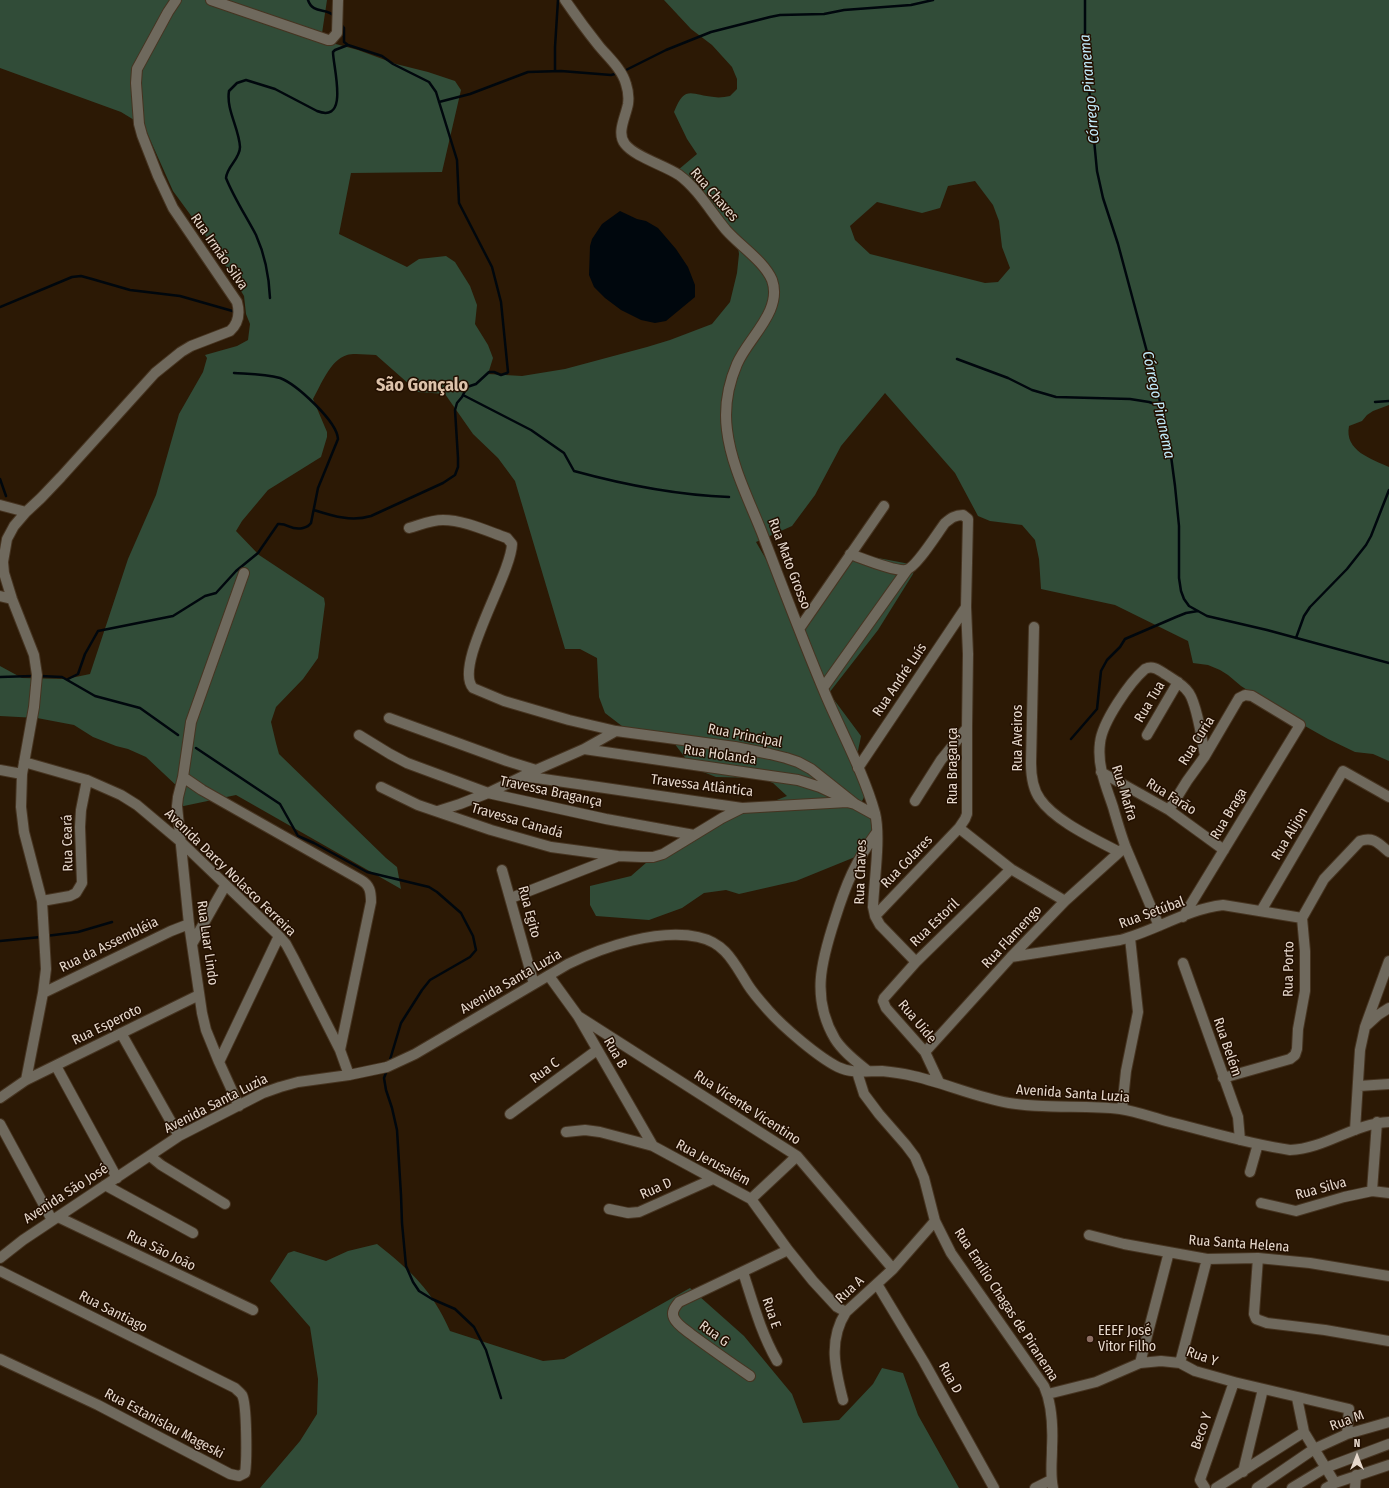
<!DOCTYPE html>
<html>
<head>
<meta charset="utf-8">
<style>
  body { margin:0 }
  #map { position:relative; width:1389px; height:1488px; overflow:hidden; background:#2c1905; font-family:"Fira Sans Condensed",sans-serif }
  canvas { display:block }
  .north { position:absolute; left:1337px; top:1436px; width:40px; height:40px; -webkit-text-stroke:3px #220f00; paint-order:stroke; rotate:0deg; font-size:11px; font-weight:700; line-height:16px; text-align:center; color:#e6d8cc }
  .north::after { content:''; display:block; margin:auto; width:14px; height:18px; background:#e6d8cc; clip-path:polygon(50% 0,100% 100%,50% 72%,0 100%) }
</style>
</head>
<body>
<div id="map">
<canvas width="1389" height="1488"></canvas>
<div class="north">N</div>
</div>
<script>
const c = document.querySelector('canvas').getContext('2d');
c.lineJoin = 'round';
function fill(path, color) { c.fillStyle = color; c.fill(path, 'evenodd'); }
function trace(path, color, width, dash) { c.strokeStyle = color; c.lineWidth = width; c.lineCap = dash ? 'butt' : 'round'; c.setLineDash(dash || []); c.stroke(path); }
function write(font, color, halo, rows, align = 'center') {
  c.font = font + ' "Fira Sans Condensed",sans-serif'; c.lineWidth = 3; c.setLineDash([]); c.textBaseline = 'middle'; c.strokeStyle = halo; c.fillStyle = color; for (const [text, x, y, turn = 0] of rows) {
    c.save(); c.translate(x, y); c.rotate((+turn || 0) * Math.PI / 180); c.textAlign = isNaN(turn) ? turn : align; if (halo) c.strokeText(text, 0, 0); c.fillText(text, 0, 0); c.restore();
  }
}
fill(new Path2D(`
  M0,0H327L321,40L358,50L396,64L428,72L455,81L461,90L442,172L351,173L339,234L407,267L419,259L446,256L455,262L470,286L477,305L475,324L488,345L493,358L488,374L522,376L565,369L647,347L670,340L712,324L730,302L737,273L739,254L738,247L678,170L697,154L687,139L674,112C685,84 691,95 714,97C719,98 725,97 730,96L737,89V79L732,67L712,45L691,29L664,0H1389V405L1373,411L1367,415L1362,421L1349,426C1344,451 1372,459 1389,467V761L1373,754L1355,752L1328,739L1289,717L1241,686L1228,675L1220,670L1208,665L1193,663L1188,641L1115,605L1041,589L1039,559L1035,540L1022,525L990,521L978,516L955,473L885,393L841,446L815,495L792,526L756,542L805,626L850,549L873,557L915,565L913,574L878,630L829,693L861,736C860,743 857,751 858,758C860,774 872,790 860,804L872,814L873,830L860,855L796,881L739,894L726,890L704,893L682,908L649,920L596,916L590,905V886L631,876L647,862L702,829L787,796L773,783L759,778L716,777L693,768L674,743L631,733L605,713L599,697L597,658L580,649H565L515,481L498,458L473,434L445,394L418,392L376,355C368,355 354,353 347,355C330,360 321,385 313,399L327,432V437L321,457L268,490L242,521L236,531L259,555L324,598L325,604L318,658L303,679L276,707L271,722L276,743L279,754L386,858L397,867L401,889L236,795L179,807V788L146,757L128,749L116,746L93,737L74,725L37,718L0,716V666L22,678L66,679L90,674L128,559L156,495L179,414L203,372L207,358L205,355L237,346L248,340L250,324L246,314L244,296L214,247L173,191L144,126L121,112L0,68ZM975,181L993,205L999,221L1002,247L1010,268L998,282L985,283L870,254L855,240L850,226L877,202L922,213L940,208L948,186Z
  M377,1244C411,1271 432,1290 450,1331L543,1361L564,1359L690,1288L744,1336L792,1394L803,1423L839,1420L873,1384L882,1368L903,1373L918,1415L959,1488H260L300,1441L317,1414L318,1379L310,1327L270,1281L288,1253L294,1251L326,1261L348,1251Z`), '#314c38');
fill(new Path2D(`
  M620,211L637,219L646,221L658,228L676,249L688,267L695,285V297L666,321L655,323L641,320L621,310L605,298L594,287L589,275L590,246L592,239L602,224Z`), '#00070d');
trace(new Path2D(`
  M308,0C313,15 327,7 334,16
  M1085,0V46L1097,171L1103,198L1118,244L1158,393L1169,441L1175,486L1179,526V578L1181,591L1184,599L1189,606L1207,616L1267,630L1389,663
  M555,71V47L558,0
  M624,71L666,50L711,32L770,17L780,15L824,14L844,10L911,5L933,0
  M439,102L470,94L528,72L561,71L611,75L619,73
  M270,298C269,276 265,255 256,235C246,216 234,198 226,178C227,166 240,159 240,147C239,128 226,110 229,91L237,83L246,80L275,89L317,111C350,124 333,67 333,52L335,50L348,45
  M0,307L72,277L81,276L92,279L130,290L180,296L236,312
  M957,359L1008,378L1032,390L1056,397L1130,399L1149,402L1161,406
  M463,395L531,430L564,453L574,471C625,485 676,495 729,497
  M1375,402L1389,401
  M0,479L6,496
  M314,510C333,516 351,522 371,516L443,483L455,475L458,467V458L455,410L457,403L462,397L467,387L476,384L489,372H494L501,375L507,373L508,372L501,302L492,267L459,203L457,160L436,92L429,82L393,64L382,56L348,45L344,42V28L340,23
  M1296,638L1304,616L1310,607L1347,569L1366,545L1371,536L1389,490
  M40,676L62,677L95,696L140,708L178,735
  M0,677L33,676
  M68,679L78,674L85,654L98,631L173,616L205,596L216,593L236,571L258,553L278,524C289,523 290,531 303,528C307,527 309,526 311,523L318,488L338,439C337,421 296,384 280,378C265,374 249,374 234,373
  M1071,739L1097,709L1101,671L1107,660L1120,647L1125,639L1176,617L1186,613L1198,611
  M196,748L280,804L298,836L314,843L367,872L429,887L437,892L461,913L473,936L476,950L470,957L430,980L422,990L401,1023L389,1063
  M46,936L78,932L112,922
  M0,941L41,937
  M387,1070L384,1078L386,1090L392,1108L397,1130L401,1195L402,1223L406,1266L413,1282L419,1291L432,1299L455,1309L474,1327L486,1350L501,1398`), '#00070d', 2.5);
const minor = new Path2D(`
  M211,0L328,40H331L337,33L338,0
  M565,0C576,16 587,31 599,46C608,57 622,69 626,84C628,90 629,97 628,104C626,116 616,133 625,144C635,157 664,165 679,175C698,189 711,212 726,230C740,246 764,261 772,280C783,311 748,338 737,364C728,385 724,407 727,430C731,465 749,500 762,533C783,588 804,644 827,698C843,735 864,774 875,813C881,837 874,881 873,907L875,916L880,925L916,962
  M0,505L26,512
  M409,528C420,525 431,520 443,520C464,520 487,531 507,538L512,544C511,575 453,666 473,688L504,701L569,720L616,731L735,747L770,754L786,758L798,762L811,769L855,804
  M850,554C862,558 895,572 906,570C916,568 938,532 945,523C951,518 955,515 963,515L968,519L966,607L968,654L967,728V814L965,819L959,828L875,916
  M0,596L12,599
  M1034,627L1031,763C1031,775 1032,788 1040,799C1055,821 1095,839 1119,852
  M799,629L884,506
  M823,688L907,570
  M389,718L507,761L536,770
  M359,735L390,754L407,763L488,793L606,819L694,835
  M1147,735L1178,682
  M584,749L798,780L820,787L839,796
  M24,762L87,780L121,795L137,805L181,842L279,936L286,944L293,957L340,1050L349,1075
  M858,768L966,607
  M0,770L22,774
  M1101,772L1169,810L1224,850
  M523,776L742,808L847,802L855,804L875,815
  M183,777L202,790L361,880C370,885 371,892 371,902L340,1050
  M381,787L418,805L491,830L551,847L618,856L641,857H653L663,854L722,818L742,808
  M915,801L941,760L967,728
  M1169,810L1187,781L1205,756L1239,698L1245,695L1252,696L1300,725L1183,917
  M438,811L460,804L488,793L536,770L584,749L616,731
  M959,828L1011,869L1065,901
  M502,870L534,984
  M511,898L616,857
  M42,901L70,896L76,893L82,883L80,827L81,810L87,780
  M1261,911L1343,771L1389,797
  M1159,926C1148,900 1137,874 1126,848C1121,835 1117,821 1113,807C1106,786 1097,766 1100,743C1102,722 1130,682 1145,669C1153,665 1159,670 1165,674C1173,679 1184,685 1189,693C1197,705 1202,740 1205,756
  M192,944L225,886
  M1011,957L1120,940C1155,931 1187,909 1223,905L1302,918
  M1183,963L1238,1117L1240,1140
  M549,976L578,1016L653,1146
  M43,993L171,931L189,924
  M578,1016L797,1156L893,1269
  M1367,1025L1378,1015L1389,1008
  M121,1033L179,1136
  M925,1052L1011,957L1065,901L1125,847
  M219,1062L279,936
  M56,1066L117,1178
  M868,1071C857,1062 843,1052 835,1039C811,998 821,962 835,919C846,884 855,862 877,832
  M857,1072L864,1094L879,1114L906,1145L915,1157L924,1178L935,1221L951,1253L1044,1386C1052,1404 1053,1428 1052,1448C1052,1462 1050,1474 1053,1488
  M1223,1078L1290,1059L1295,1055L1297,1049L1298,1029L1305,991V951L1302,918L1324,879L1360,841C1374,836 1379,844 1389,852
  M26,1080L43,993L46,969L42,901L24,832L21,807L22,774L34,707L37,675L34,655L12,599L4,573L3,562L7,539L14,526L26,512L41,498L61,477L155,373L181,352L191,346L230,331C239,323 240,313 237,302L173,208L158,176L142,135L139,124L136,83L137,69L168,12L176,0
  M939,1082L925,1052L886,1008L883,1001L884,998L916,962L1011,869
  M1359,1086L1389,1084
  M0,1098L26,1080L199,995
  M239,1106L219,1062L206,1030L202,1013L189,924L177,806L178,797L183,777L191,722L244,573
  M1122,1109L1126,1071L1138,1012L1130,938
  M510,1114L597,1050
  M0,1124L52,1220
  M1355,1130L1360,1050L1365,1027L1389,961
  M566,1132L585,1130L600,1132L653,1146L751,1199L788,1250L813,1281L837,1307L846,1312
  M150,1156L161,1165L225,1204
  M1250,1172L1258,1144
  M105,1185L193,1233
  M1372,1191L1377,1122
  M751,1199L797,1156
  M1261,1203L1296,1211L1344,1197L1372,1191L1389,1193
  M609,1209L628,1213L639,1212L713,1179
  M58,1217L253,1310
  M1089,1235L1124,1244L1207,1259L1258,1258L1310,1263L1389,1276
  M0,1258L23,1240L179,1136L263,1093L280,1087L298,1082L349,1075L387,1067L415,1054L568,964C603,947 659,928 698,937C726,943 734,963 748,985C753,993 761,1002 768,1010C783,1027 818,1057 838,1067C852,1074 867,1071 882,1071C891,1072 900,1073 909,1075C943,1082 974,1097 1009,1103C1046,1109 1083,1105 1120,1109C1135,1111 1151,1117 1166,1121C1207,1131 1248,1144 1290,1150C1325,1149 1354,1123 1389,1122
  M1258,1258L1254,1314L1256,1319L1267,1323L1325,1330L1389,1341
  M0,1271L235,1388C237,1390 241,1393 242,1395C247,1404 247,1461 245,1473L239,1476L230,1474L98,1405L0,1359
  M743,1272C753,1303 761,1333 777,1361
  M877,1284L924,1362L994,1488
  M1140,1363L1169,1252
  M1180,1363L1207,1259
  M750,1376C731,1363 711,1349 692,1335C686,1330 677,1325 674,1318C671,1312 675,1307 679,1302L788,1250
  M1048,1394L1096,1382L1140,1363L1161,1361L1180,1363L1195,1371L1234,1382L1349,1409L1347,1434
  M1297,1398L1304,1432L1335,1483
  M843,1400C835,1369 828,1340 846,1312L893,1269L935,1221
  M1243,1472L1263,1389
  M1035,1488L1051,1480
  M1205,1488L1200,1480L1201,1477L1234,1382
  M1216,1488L1304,1432
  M1257,1488L1314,1449L1347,1434L1389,1422
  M1292,1488L1325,1468L1389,1444
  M1326,1488L1335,1483L1389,1465
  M1355,1488L1356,1475`);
trace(minor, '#463421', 12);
trace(minor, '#6f695d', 10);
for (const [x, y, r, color] of [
  [1090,1339,4,"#8d6e63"]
]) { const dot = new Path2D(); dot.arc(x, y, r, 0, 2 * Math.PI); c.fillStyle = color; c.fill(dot); trace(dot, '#220f00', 1.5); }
write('14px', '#e6d8cc', '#220f00', [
  ["Rua Chaves",714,195,49],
  ["Rua Irmão Silva",219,252,55],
  ["Rua Mato Grosso",789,564,69],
  ["Rua André Luís",900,680,-56],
  ["Rua Tua",1150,702,-59],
  ["Rua Principal",745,736,11],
  ["Rua Aveiros",1018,738,-90],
  ["Rua Curia",1197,741,-58],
  ["Rua Holanda",720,755,8],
  ["Rua Bragança",953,766,-90],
  ["Travessa Atlântica",702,786,7],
  ["Travessa Bragança",551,792,12],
  ["Rua Mafra",1124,793,73],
  ["Rua Farão",1171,797,32],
  ["Rua Braga",1229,814,-59],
  ["Travessa Canadá",517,821,16],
  ["Rua Alijon",1290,834,-60],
  ["Rua Ceará",68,843,-91],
  ["Rua Colares",907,862,-46],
  ["Rua Chaves",861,872,-88],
  ["Avenida Darcy Nolasco Ferreira",230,873,44],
  ["Rua Egito",529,912,75],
  ["Rua Setúbal",1152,913,-20],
  ["Rua Estoril",935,923,-44],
  ["Rua Flamengo",1012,937,-47],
  ["Rua Luar Lindo",207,943,82],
  ["Rua da Assembléia",109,945,-26],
  ["Rua Porto",1289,969,-89],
  ["Avenida Santa Luzia",511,982,-30],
  ["Rua Uide",917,1022,50],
  ["Rua Esperoto",107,1025,-26],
  ["Rua Belém",1227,1047,71],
  ["Rua B",615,1053,60],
  ["Rua C",545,1071,-37],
  ["Avenida Santa Luzia",1073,1094,4],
  ["Avenida Santa Luzia",216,1104,-27],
  ["Rua Vicente Vicentino",747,1108,33],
  ["Rua Jerusalém",713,1163,28],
  ["Rua D",656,1189,-24],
  ["Rua Silva",1321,1189,-15],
  ["Avenida São José",66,1194,-33],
  ["Rua Santa Helena",1239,1244,4],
  ["Rua São João",161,1251,26],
  ["Rua A",850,1290,-43],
  ["Rua Emílio Chagas de Piranema",1006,1305,57],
  ["Rua Santiago",113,1312,27],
  ["Rua E",771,1313,71],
  ["Rua G",714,1334,36],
  ["Rua Y",1202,1357,20],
  ["Rua D",950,1378,61],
  ["Rua M",1347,1421,-20],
  ["Rua Estanislau Mageski",164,1424,28],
  ["Beco Y",1202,1431,-71]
]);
write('14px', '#e6d8cc', '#220f00', [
  ["EEEF José",1098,1331],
  ["Vitor Filho",1098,1347]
], 'left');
write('italic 15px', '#c2ecfc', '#220f00', [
  ["Córrego Piranema",1090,89,-95],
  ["Córrego Piranema",1158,405,78]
]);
write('bold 18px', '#dcc2aa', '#220f00', [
  ["São Gonçalo",422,386]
]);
</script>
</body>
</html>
